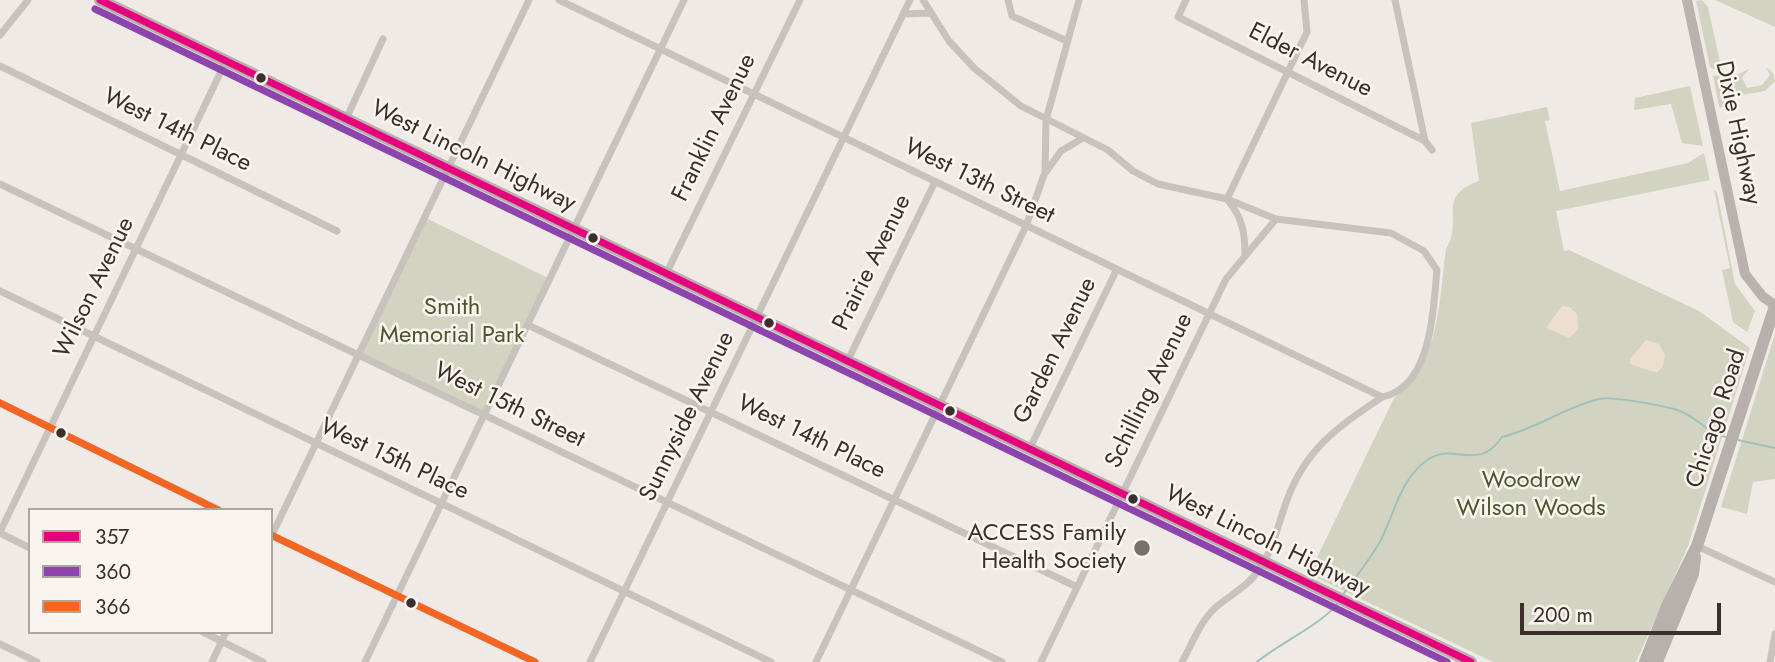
<!DOCTYPE html>
<html>
<head>
<meta charset="utf-8">
<style>
  body { margin:0 }
  #map { position:relative; width:1775px; height:662px; overflow:hidden; background:#efeae6; font-family:Jost,sans-serif }
  canvas { display:block }
  .legend { position:absolute; left:28px; top:508px; width:245px; height:126px; box-sizing:border-box; background:#faf4ee; border:2px solid #ada5a0; margin:0; padding:9px 12px; list-style:none; font-size:21px; color:#3a2f2c }
  .legend li { display:flex; align-items:center; gap:14px; height:35px }
  .legend b { width:35px; border:2px solid #ada5a0 }
  .scale { position:absolute; left:1520px; top:603px; width:201px; height:32px; box-sizing:border-box; border:4px solid #3a2f2c; border-top:0; padding-left:9px; font-size:21px; line-height:24px; white-space:nowrap; color:#3a2f2c; -webkit-text-stroke:5px #faf4ee; paint-order:stroke }
</style>
</head>
<body>
<div id="map">
<canvas width="1775" height="662"></canvas>
<ul class="legend">
<li><b style="height:9px;background:#e5007d"></b>357</li>
<li><b style="height:9px;background:#8e44ad"></b>360</li>
<li><b style="height:9px;background:#f26522"></b>366</li>
</ul>
<div class="scale">200 m</div>
</div>
<script>
const c = document.querySelector('canvas').getContext('2d');
c.lineJoin = 'round';
function fill(path, color) { c.fillStyle = color; c.fill(path, 'evenodd'); }
function trace(path, color, width, dash) { c.strokeStyle = color; c.lineWidth = width; c.lineCap = dash ? 'butt' : 'round'; c.setLineDash(dash || []); c.stroke(path); }
function write(font, color, halo, rows, align = 'center') {
  c.font = font + ' Jost,sans-serif'; c.lineWidth = 5; c.setLineDash([]); c.textBaseline = 'middle'; c.strokeStyle = halo; c.fillStyle = color; for (const [text, x, y, turn = 0] of rows) {
    c.save(); c.translate(x, y); c.rotate((+turn || 0) * Math.PI / 180); c.textAlign = isNaN(turn) ? turn : align; if (halo) c.strokeText(text, 0, 0); c.fillText(text, 0, 0); c.restore();
  }
}
fill(new Path2D(`
  M1702,0L1708,7L1720,62L1714,69L1710,67L1696,1Z
  M1715,0H1775V27Z
  M1766,67L1773,73L1775,81L1765,91L1724,98L1725,107H1719L1713,76L1720,75V84L1727,85L1730,78L1749,69L1742,78L1747,88L1762,85L1770,75Z
  M1690,86L1703,146L1682,143L1671,104L1634,110L1635,98Z
  M1547,107L1550,120L1545,121L1560,191L1688,163L1704,153L1710,180L1556,211L1564,251L1569,250L1699,311L1750,348L1688,546L1636,662H1493L1309,574L1394,398C1440,365 1439,300 1446,249C1465,220 1434,197 1479,181L1471,123Z
  M1714,190L1717,192L1735,284L1755,311L1747,332L1733,322L1722,270L1730,268Z
  M424,217L550,279L484,416L358,356Z
  M1775,334V479L1753,482L1747,514L1721,507Z`), '#d2d4c1');
fill(new Path2D(`
  M1562,306L1570,307L1577,314L1578,329L1570,338L1546,328Z
  M1646,340L1659,344L1665,355L1663,366L1657,373L1630,364V359Z`), '#eddfce');
trace(new Path2D(`
  M1738,440L1775,448
  M1344,593C1356,577 1371,558 1381,540C1395,512 1400,480 1426,461C1454,440 1477,474 1502,437C1536,429 1565,407 1599,399C1613,396 1658,405 1674,409C1695,414 1706,433 1726,437
  M1257,662C1280,643 1322,624 1337,604`), '#a2c1be', 2);
trace(new Path2D(`
  M559,0L1382,397
  M923,0L949,41L974,68L1021,106L1108,150L1133,171L1158,184L1227,199L1276,219L1391,233L1424,251L1437,270C1433,309 1432,388 1382,397C1338,427 1306,448 1287,500C1279,521 1274,547 1262,565C1250,586 1232,593 1215,608C1200,622 1192,644 1182,662
  M1008,0L1012,16L1067,41
  M1186,0L1178,17L1425,141
  M1395,0L1425,141L1432,150
  M903,14L930,13
  M0,35L28,0
  M0,66L337,231
  M346,119L383,39
  M1046,172L1061,151L1083,138
  M0,184L1002,662
  M1245,255C1245,231 1242,217 1227,199L1307,32L1304,0
  M666,274L800,0
  M0,291L771,662
  M528,325L1077,587
  M847,362L935,182
  M0,403L219,510
  M1029,450L1117,269
  M0,532L226,61
  M0,533L30,548
  M271,535L535,662
  M271,537L529,0
  M1697,546L1775,582
  M203,632L263,662
  M0,644L37,662
  M212,662L226,632
  M365,662L684,0
  M590,662L910,0
  M816,662L1026,226L1045,172L1046,120L1079,0
  M1041,662L1226,279L1276,219
  M1770,662L1775,634`), '#c8c2be', 7);
trace(new Path2D(`
  M1687,0L1745,274L1763,297L1775,305`), '#b9b2af', 10);
trace(new Path2D(`
  M100,0L1471,662
  M1645,662L1667,606L1697,546L1775,306
  M1657,662L1693,574L1695,557`), '#b7b0ad', 12);
trace(new Path2D(`
  M100,0L1471,662`), '#e5007d', 7);
trace(new Path2D(`
  M95,9L1447,662`), '#8e44ad', 7);
trace(new Path2D(`
  M0,403L218,510
  M271,535L535,662`), '#f26522', 7);
for (const [x, y, r, color] of [
  [261,78,6,"#3a2f2c"],
  [593,238,6,"#3a2f2c"],
  [769,323,6,"#3a2f2c"],
  [950,411,6,"#3a2f2c"],
  [61,433,6,"#3a2f2c"],
  [1133,499,6,"#3a2f2c"],
  [1142,548,9,"#79706d"],
  [411,603,6,"#3a2f2c"]
]) { const dot = new Path2D(); dot.arc(x, y, r, 0, 2 * Math.PI); c.fillStyle = color; c.fill(dot); trace(dot, '#faf4ee', 2.5); }
write('24px', '#3a2f2c', '#faf4ee', [
  ["Elder Avenue",1310,61,27],
  ["Franklin Avenue",715,128,-64],
  ["West 14th Place",177,131,26],
  ["Dixie Highway",1737,133,78],
  ["West Lincoln Highway",473,157,26],
  ["West 13th Street",979,182,26],
  ["Prairie Avenue",873,263,-64],
  ["Wilson Avenue",95,288,-64],
  ["Garden Avenue",1056,351,-64],
  ["Schilling Avenue",1150,391,-64],
  ["West 15th Street",509,406,26],
  ["Sunnyside Avenue",688,417,-64],
  ["Chicago Road",1717,419,-72],
  ["West 14th Place",811,438,26],
  ["West 15th Place",394,460,25],
  ["West Lincoln Highway",1267,542,26]
]);
write('24px', '#4c5730', '#faf4ee', [
  ["Smith",452,308],
  ["Memorial Park",452,336],
  ["Woodrow",1531,481],
  ["Wilson Woods",1531,509]
]);
write('24px', '#3a2f2c', '#faf4ee', [
  ["ACCESS Family",1126,534],
  ["Health Society",1126,562]
], 'right');
</script>
</body>
</html>
